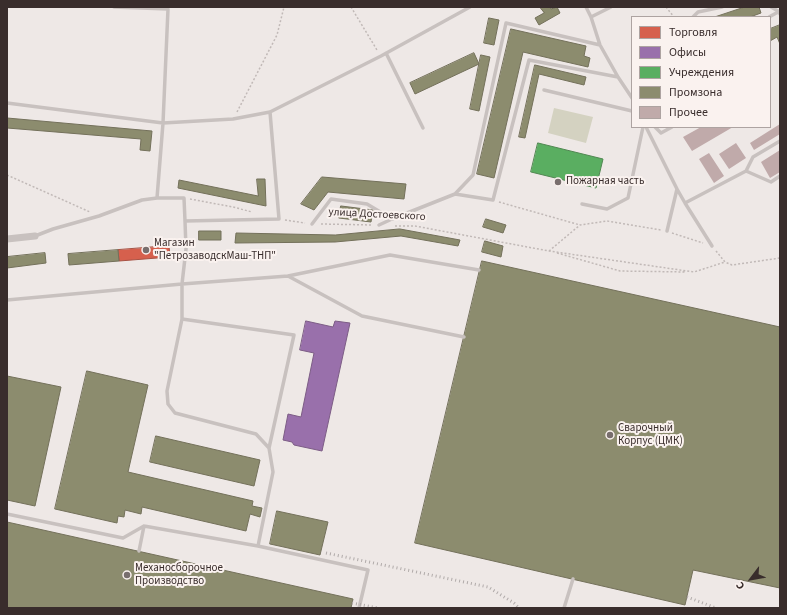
<!DOCTYPE html>
<html>
<head>
<meta charset="utf-8">
<style>
  body { margin:0 }
  #map { position:relative; width:787px; height:615px; overflow:hidden; background:#eee8e6; font-family:"Source Sans 3",sans-serif }
  canvas { display:block }
  .frame { position:absolute; inset:0; border:8px solid #392d2c; pointer-events:none }
  .legend { position:absolute; left:631px; top:16px; width:140px; height:112px; box-sizing:border-box; background:#faf2ef; border:1px solid #ada3a1; margin:0; padding:5px 7px; list-style:none; font-size:12px; color:#392d2c }
  .legend li { display:flex; align-items:center; gap:8px; height:20px }
  .legend b { width:20px; border:1px solid #ada3a1 }
  .north { position:absolute; left:731px; top:559px; width:40px; height:40px; -webkit-text-stroke:3px #faf2ef; paint-order:stroke; rotate:238deg; font-size:11px; font-weight:700; line-height:16px; text-align:center; color:#392d2c }
  .north::after { content:''; display:block; margin:auto; width:14px; height:18px; background:#392d2c; clip-path:polygon(50% 0,100% 100%,50% 72%,0 100%) }
</style>
</head>
<body>
<div id="map">
<canvas width="787" height="615"></canvas>
<div class="frame"></div>
<ul class="legend">
<li><b style="height:11px;background:#d6604d"></b>Торговля</li>
<li><b style="height:11px;background:#9970ab"></b>Офисы</li>
<li><b style="height:11px;background:#5aae61"></b>Учреждения</li>
<li><b style="height:11px;background:#8c8c6e"></b>Промзона</li>
<li><b style="height:11px;background:#c0aaaa"></b>Прочее</li>
</ul>
<div class="north">С</div>
</div>
<script>
const c = document.querySelector('canvas').getContext('2d');
c.lineJoin = 'round';
function fill(path, color) { c.fillStyle = color; c.fill(path, 'evenodd'); }
function trace(path, color, width, dash) { c.strokeStyle = color; c.lineWidth = width; c.lineCap = dash ? 'butt' : 'round'; c.setLineDash(dash || []); c.stroke(path); }
function write(font, color, halo, rows, align = 'center') {
  c.font = font + ' "Source Sans 3",sans-serif'; c.lineWidth = 4; c.setLineDash([]); c.textBaseline = 'middle'; c.strokeStyle = halo; c.fillStyle = color; for (const [text, x, y, turn = 0] of rows) {
    c.save(); c.translate(x, y); c.rotate((+turn || 0) * Math.PI / 180); c.textAlign = isNaN(turn) ? turn : align; if (halo) c.strokeText(text, 0, 0); c.fillText(text, 0, 0); c.restore();
  }
}
fill(new Path2D(`
  M554,108L593,117L586,143L548,133Z`), '#d4d2c1');
const shops = new Path2D(`
  M169,246L170,257L119,261L118,250Z`);
fill(shops, '#d6604d');
trace(shops, '#a75143', 1);
const offices = new Path2D(`
  M306,321L333,327L335,321L350,323L322,451L294,445L292,442L283,440L288,414L301,417L314,353L300,350Z`);
fill(offices, '#9970ab');
trace(offices, '#7c5c85', 1);
const public = new Path2D(`
  M538,143L603,159L596,188L531,172Z`);
fill(public, '#5aae61');
trace(public, '#508751', 1);
const industry = new Path2D(`
  M540,7H550L551,9L557,7L560,13L539,25L535,18L544,13Z
  M745,7H759L761,13L750,17H715Z
  M489,18L499,20L494,45L484,43Z
  M780,25V44L777,37L770,41V29Z
  M511,29L586,46L584,56L590,58L588,67L523,52L494,178L477,174Z
  M474,53L479,64L415,94L410,83Z
  M481,55L490,57L479,111L470,109Z
  M535,65L586,77L584,85L539,74L525,138L519,137Z
  M7,118L152,131L150,151L140,150L141,139L7,128Z
  M322,177L406,184L404,199L328,192L314,210L301,204Z
  M257,179H265L266,206L178,188L179,180L258,196Z
  M341,206L373,210L371,222L339,218Z
  M486,219L506,225L503,233L483,227Z
  M400,229L460,240L458,246L401,236L335,242L235,243L236,233L335,235Z
  M199,231H221V240H199Z
  M485,241L503,246L501,257L482,252Z
  M118,250L119,261L69,265L68,254Z
  M45,253L46,263L7,268V257Z
  M482,261L780,327V588L693,570L685,605L415,543Z
  M87,371L148,385L128,472L253,501L252,506L262,508L260,517L250,514L246,531L142,507L141,514L125,510L124,517L118,516L117,523L55,509Z
  M7,376L61,387L35,506L7,500Z
  M156,436L260,460L254,486L150,462Z
  M277,511L328,522L320,555L270,544Z
  M7,522L353,599L351,608H7Z`);
fill(industry, '#8c8c6e');
trace(industry, '#73705a', 1);
fill(new Path2D(`
  M780,124V134L754,150L750,143Z
  M701,127H733L692,151L683,137Z
  M736,143L746,158L729,169L719,154Z
  M780,150V172L770,178L761,162Z
  M709,153L724,176L714,183L699,159Z`), '#c0aaaa');
trace(new Path2D(`
  M351,7L377,50
  M666,7L674,17
  M237,112L277,35L284,7
  M7,175L90,212
  M190,199L233,207L252,212
  M499,202L580,225
  M285,220L305,223
  M321,224L373,225
  M395,226H415L549,251L694,272L725,262
  M672,233L703,243
  M549,251L580,225L607,221L661,230
  M716,251L725,262L732,265L780,258
  M557,253L620,271L686,272`), '#c1b9b7', 1.5, [2, 2]);
trace(new Path2D(`
  M114,7L168,9L163,123L157,198
  M586,7L591,17L600,45L618,77L632,98
  M771,7L778,11L780,14
  M591,17L611,7
  M693,17L698,12L722,7
  M769,17L780,11
  M386,53L423,128
  M544,90L632,111
  M7,103L163,123L233,119L270,112L381,56L470,7
  M646,127L677,189L667,231
  M655,127L661,133L672,127
  M746,171L753,157L780,141
  M677,189L685,203
  M455,194L493,200L529,60L618,77
  M582,204L607,209L628,198L643,127
  M185,221L186,249L182,284V319L167,391L168,404L175,413L256,434L269,448L273,472L258,546
  M312,224L331,199L367,204L392,219
  M379,225L392,219L455,194L473,175L506,23L600,45
  M35,236L53,229L99,216L142,200L157,198H184L185,221L279,219L270,112
  M712,246L685,203L746,171L771,182L780,176
  M288,276L390,255L479,270
  M7,300L182,284L288,276L362,316L464,337
  M182,319L294,335L269,448
  M7,514L123,538L144,526L258,546L368,570L359,608
  M139,551L144,526
  M564,608L573,579`), '#c8c1bf', 3.5);
trace(new Path2D(`
  M7,239L35,236`), '#c8c1bf', 7);
trace(new Path2D(`
  M326,553L488,587L514,603L519,608
  M687,597L716,608
  M352,603L378,608`), '#b0aaa9', 3, [1, 3]);
for (const [x, y, r, color] of [
  [558,182,4,"#786e6d"],
  [146,250,4,"#786e6d"],
  [610,435,4,"#786e6d"],
  [127,575,4,"#786e6d"]
]) { const dot = new Path2D(); dot.arc(x, y, r, 0, 2 * Math.PI); c.fillStyle = color; c.fill(dot); trace(dot, '#faf2ef', 1.5); }
write('11px', '#392d2c', '#faf2ef', [
  ["Пожарная часть",566,182],
  ["Магазин",154,244],
  ["\"ПетрозаводскМаш-ТНП\"",154,257],
  ["Сварочный",618,429],
  ["Корпус (ЦМК)",618,442],
  ["Механосборочное",135,569],
  ["Производство",135,582]
], 'left');
write('11px', '#392d2c', '#faf2ef', [
  ["улица Достоевского",377,215,3]
]);
</script>
</body>
</html>
